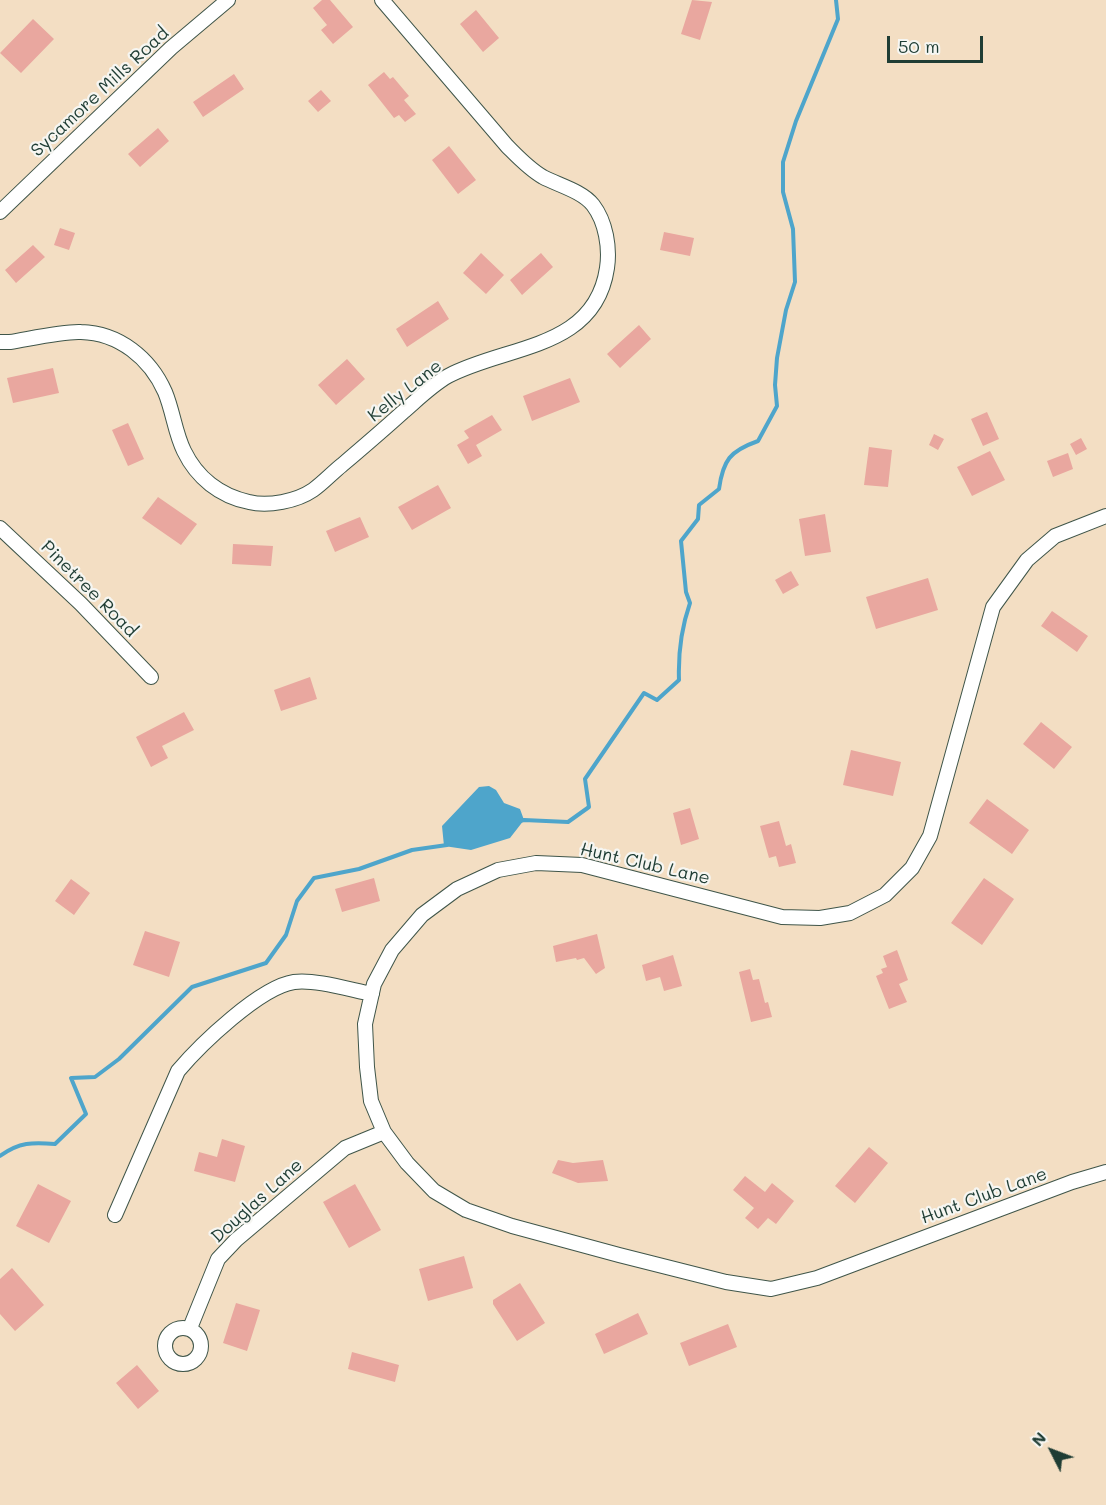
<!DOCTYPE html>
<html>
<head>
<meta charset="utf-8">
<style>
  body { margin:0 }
  #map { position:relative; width:1106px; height:1505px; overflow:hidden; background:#f3dec3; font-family:Mali,sans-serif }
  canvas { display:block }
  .north { position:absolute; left:1022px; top:1421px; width:60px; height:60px; -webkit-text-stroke:4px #f6f6f2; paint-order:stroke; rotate:312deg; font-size:16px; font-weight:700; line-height:24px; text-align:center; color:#1f3d34 }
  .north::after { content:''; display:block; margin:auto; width:21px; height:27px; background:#1f3d34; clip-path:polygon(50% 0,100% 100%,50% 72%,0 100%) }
  .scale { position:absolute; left:887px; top:36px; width:96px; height:27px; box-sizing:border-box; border:3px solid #1f3d34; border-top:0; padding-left:8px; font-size:18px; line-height:21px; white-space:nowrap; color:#1f3d34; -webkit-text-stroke:4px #f6f6f2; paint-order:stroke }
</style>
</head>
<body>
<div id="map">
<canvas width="1106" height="1505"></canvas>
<div class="north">N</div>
<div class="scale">50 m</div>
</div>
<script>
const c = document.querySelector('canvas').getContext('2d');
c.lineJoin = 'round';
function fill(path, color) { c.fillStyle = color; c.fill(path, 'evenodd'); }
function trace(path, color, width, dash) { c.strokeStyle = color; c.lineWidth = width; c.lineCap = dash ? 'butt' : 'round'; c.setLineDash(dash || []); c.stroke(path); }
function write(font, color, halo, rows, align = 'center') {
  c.font = font + ' Mali,sans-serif'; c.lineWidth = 4.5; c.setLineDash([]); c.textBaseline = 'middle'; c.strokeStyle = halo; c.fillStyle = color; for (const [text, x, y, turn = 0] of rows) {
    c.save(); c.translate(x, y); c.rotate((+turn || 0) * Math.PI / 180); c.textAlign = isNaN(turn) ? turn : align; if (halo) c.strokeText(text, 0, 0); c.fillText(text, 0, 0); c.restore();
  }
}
fill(new Path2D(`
  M489,786L496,790L504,803L520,809L524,820L510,838L471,850L444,846L442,826L479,787Z`), '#4ea5cb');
trace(new Path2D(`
  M520,821L524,820L568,822L589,807L585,779L644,693L657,700L679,680C678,652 681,629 690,603L686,592L681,541L698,519L699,505L719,489C723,460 730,451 758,441L777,406L775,385L777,358L786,310L795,282L793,229L783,192V162L796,121L838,19L836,0
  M0,1156C19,1142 33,1142 55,1144L86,1114L71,1078L95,1077L119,1059L192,987L266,963L286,935L297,901L314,878L359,869L412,850L447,845`), '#4ea5cb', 4);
fill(new Path2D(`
  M322,0H330L353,27L333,44L321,30L327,25L313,8Z
  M692,0L712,2L700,40L681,34Z
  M476,10L499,38L483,52L460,24Z
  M33,19L54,39L21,73L0,53Z
  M384,72L390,79L393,77L409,96L404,100L416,114L405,122L399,115L394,118L368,85Z
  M234,74L244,89L203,117L193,102Z
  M321,90L331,101L318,112L308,101Z
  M158,128L169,141L140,167L128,154Z
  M449,146L476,180L458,194L432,160Z
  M60,228L75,233L69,250L54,245Z
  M664,232L694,238L690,256L660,250Z
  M33,245L45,257L16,283L5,270Z
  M481,253L504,275L486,294L463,273Z
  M541,253L553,267L522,295L510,280Z
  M438,301L449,319L407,347L396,329Z
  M639,325L651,339L620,368L607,354Z
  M347,359L365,379L336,405L318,385Z
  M53,368L59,393L13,403L7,378Z
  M570,378L580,402L532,421L523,396Z
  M987,412L999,439L983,446L971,419Z
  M492,415L502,430L476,445L482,456L468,464L457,445L469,438L464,431Z
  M128,423L144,459L128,466L112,430Z
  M934,434L944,439L938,450L929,445Z
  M1081,438L1087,449L1076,455L1070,444Z
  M869,447L892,450L888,487L864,485Z
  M990,451L1005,480L972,496L957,467Z
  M1068,453L1073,469L1053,477L1047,461Z
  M438,485L451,508L412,530L398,507Z
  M158,497L197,524L181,545L142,518Z
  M825,514L831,552L805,556L799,519Z
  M360,517L369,537L335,552L326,531Z
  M233,544L273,546L271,566L232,564Z
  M791,571L799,585L783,594L775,580Z
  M928,578L938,610L876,629L866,597Z
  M1052,611L1088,636L1077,652L1041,626Z
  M310,677L317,699L281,711L274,690Z
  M184,712L194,730L162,746L168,758L151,767L136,737Z
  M1041,722L1072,747L1054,769L1023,744Z
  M851,750L901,762L893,796L843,785Z
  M987,799L1029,830L1012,854L969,823Z
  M690,808L699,839L681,845L673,813Z
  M779,821L786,846L791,844L796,863L779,867L776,856L769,858L760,826Z
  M374,878L380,901L342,912L335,889Z
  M984,878L1014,899L982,945L951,923Z
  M71,879L90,893L74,915L55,901Z
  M145,931L180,942L169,977L133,965Z
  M597,934L605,968L596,974L584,958L577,960L576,958L556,962L553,946Z
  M897,950L908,980L899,984L907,1002L889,1009L876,976L883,973L881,969L887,967L883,956Z
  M673,955L682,986L664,991L660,977L646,981L642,965Z
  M750,969L753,980L759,979L765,1003L768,1002L772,1017L751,1022L739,972Z
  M222,1139L245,1146L235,1182L194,1171L199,1152L217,1157Z
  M869,1147L888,1163L855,1203L835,1186Z
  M558,1160L573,1163L603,1160L608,1181L578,1183L552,1173Z
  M745,1176L765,1192L772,1183L794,1201L776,1224L768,1218L758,1229L745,1218L754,1208L733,1190Z
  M38,1184L71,1201L49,1243L16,1226Z
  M355,1184L381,1230L349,1248L323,1202Z
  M464,1256L473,1288L428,1301L419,1269Z
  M12,1268L44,1305L15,1331L0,1314V1279Z
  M520,1283L545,1323L517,1341L493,1304V1300Z
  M236,1303L260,1310L247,1351L223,1343Z
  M638,1313L648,1334L604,1354L595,1334Z
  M728,1324L737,1347L689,1366L680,1343Z
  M352,1352L399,1365L395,1382L348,1369Z
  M137,1365L159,1391L138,1409L116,1383Z`), '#e9a79f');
const minor = new Path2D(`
  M0,212L171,48L228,0
  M0,342H10C29,339 63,331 81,332C119,333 150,358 165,392C173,411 175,433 184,451C197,478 220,496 249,502C268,507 297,501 313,490C323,483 332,473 342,465C362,448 383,430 403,412C417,400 432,385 448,376C506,345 595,350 607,268C610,248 606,222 593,205C582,191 558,185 543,177C529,169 518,157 507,146L382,0
  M1106,516L1055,536L1027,560L993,607L930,836L912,868L885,895L850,913L820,918L782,917L582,865L536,863L498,870L457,889L422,915L392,950L374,984L365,1024L367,1067L371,1101L384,1132L407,1163L434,1191L466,1210L512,1226L619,1255L726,1282L771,1289L817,1278L1072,1182L1106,1172
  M0,528L81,604L151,677
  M115,1215L178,1071C200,1045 260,987 294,982C315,979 351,990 372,994
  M165 1346a18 18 0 1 1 36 0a18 18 0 1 1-36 0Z
  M190,1328L218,1259L236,1240L345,1148L384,1132`);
trace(minor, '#3f5549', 16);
trace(minor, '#fff', 14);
write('18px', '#1f3d34', '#f6f6f2', [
  ["Sycamore Mills Road",100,92,-43],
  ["Kelly Lane",405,391,-38],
  ["Pinetree Road",89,589,45],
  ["Hunt Club Lane",645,864,13],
  ["Hunt Club Lane",984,1196,-20],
  ["Douglas Lane",257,1201,-42]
]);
</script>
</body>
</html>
